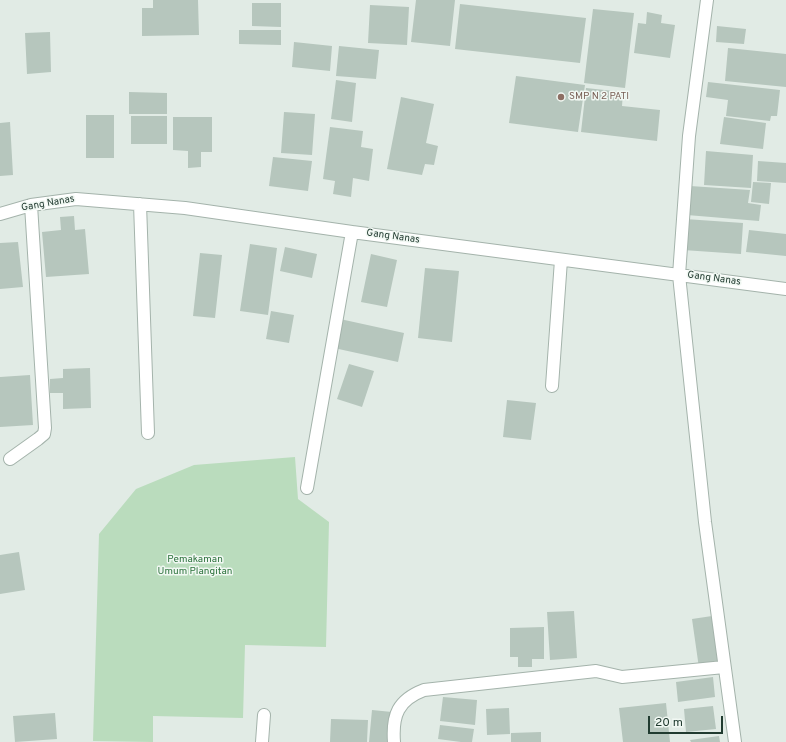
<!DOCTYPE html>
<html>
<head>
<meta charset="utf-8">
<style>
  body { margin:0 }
  #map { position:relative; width:786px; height:742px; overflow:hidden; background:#e1ebe5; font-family:Overpass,sans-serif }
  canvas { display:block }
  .scale { position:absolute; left:648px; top:716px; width:75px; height:18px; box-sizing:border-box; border:2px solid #213b30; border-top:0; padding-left:5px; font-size:12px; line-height:14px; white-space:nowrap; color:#213b30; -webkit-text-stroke:3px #f1f8f3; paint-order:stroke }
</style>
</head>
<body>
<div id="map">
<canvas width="786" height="742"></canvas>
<div class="scale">20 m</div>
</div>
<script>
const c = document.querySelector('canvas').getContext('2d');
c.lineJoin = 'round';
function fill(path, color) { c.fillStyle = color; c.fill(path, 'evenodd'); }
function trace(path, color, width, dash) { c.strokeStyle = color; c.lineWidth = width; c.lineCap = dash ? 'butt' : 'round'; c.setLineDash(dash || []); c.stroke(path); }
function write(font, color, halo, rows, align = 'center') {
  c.font = font + ' Overpass,sans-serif'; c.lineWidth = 3; c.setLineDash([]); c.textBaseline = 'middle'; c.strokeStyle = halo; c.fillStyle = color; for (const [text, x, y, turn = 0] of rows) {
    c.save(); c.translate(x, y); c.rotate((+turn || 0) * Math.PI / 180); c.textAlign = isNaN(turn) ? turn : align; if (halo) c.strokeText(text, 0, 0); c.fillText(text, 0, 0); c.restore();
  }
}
fill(new Path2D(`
  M295,457L298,499L329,522L326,647L245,645L243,718L153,716V742L93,741L99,534L136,489L194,465Z`), '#badcbd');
fill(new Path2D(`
  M153,0H198L199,35L142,36V8H153Z
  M416,0H455L450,46L411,42Z
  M252,3H281V27L252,26Z
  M460,4L586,18L580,63L455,49Z
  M370,5L409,7L407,45L368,43Z
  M593,9L634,13L625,88L584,83Z
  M647,12L662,15L661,23L675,25L670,58L634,53L638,23L646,24Z
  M717,26L746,29L744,44L716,42Z
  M239,30H281V45L239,44Z
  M50,32L51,72L27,74L25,33Z
  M294,42L332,46L330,71L292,67Z
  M339,46L379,50L376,79L336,76Z
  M728,48L786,54V87L725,81Z
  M516,76L585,85L578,132L509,123Z
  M336,80L356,83L352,122L331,119Z
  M708,82L780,90L777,116H771L770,121L726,116L728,100L706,97Z
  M586,88L623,92L622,106L660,110L657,141L581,132Z
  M129,92L167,93V114H129Z
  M401,97L434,104L426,143L438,146L434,165L425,164L422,175L387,169Z
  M284,112L315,114L312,155L281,153Z
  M86,115H114V158H86Z
  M131,116H167V144H131Z
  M173,117H212V152H201V167L188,168V151L173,150Z
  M724,117L766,123L763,149L720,144Z
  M10,122L13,175L0,176V123Z
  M330,127L363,131L361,147L373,149L369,181L353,178L351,197L333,194L335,181L323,179Z
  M706,151L753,155L751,188L704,185Z
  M273,157L312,161L308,191L269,186Z
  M758,161L786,163V183L757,181Z
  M753,182L771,183L769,204L751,202Z
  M690,186L750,190L748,203L761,205L759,221L687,215Z
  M74,216L75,230L85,229L89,274L46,277L42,232L61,230L60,217Z
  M685,219L743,223L741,254L683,250Z
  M749,230L786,234V256L746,252Z
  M18,242L23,287L0,289V243Z
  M250,244L277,248L268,315L240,311Z
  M285,247L317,254L312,278L280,271Z
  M200,253L222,255L215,318L193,316Z
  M371,254L397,260L387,307L361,302Z
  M425,268L459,271L452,342L418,338Z
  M271,311L294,315L289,343L266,339Z
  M340,319L404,333L398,362L334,348Z
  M349,364L374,371L362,407L337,399Z
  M90,368L91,408L63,409V393H50V379L63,378V369Z
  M30,375L33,425L0,427V377Z
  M507,400L536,403L531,440L503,437Z
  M19,552L25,590L0,594V555Z
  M574,611L577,658L550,660L547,612Z
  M712,616L720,665L699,668L692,619Z
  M544,627V659H532V667H518V657H510V628Z
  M713,677L715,697L678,702L676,682Z
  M443,697L477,700L475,725L440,721Z
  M666,703L670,742H623L619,708Z
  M713,706L716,729L686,732L684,709Z
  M509,708L510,734L487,735L486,709Z
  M372,710L392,712L389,742H369Z
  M55,713L57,739L15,742L13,716Z
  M331,719L368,720L367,742H330Z
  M440,725L474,729L472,742H461L438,739Z
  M541,732V742H511V733Z
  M719,736L720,742H691L690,740Z`), '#b6c6bd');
const street = new Path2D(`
  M707,0L689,136L679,275L705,522L735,742
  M140,204L148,433
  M0,214L31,205L76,199L185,208L352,232L786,289
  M552,386L561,260
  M10,459L38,439L44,434L45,428L31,205
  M307,488L352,232
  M262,742L264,715
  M394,742C392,715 398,700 424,690L596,671L622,677L724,667`);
trace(street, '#a4b3ab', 14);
trace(street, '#fff', 12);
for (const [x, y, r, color] of [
  [561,97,4,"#8d6e63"]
]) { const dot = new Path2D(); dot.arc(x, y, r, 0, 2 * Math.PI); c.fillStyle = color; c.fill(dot); trace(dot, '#f1f8f3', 1.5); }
write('10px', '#785e54', '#f1f8f3', [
  ["SMP N 2 PATI",569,97]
], 'left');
write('10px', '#213b30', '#f1f8f3', [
  ["Gang Nanas",48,204,-10],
  ["Gang Nanas",393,237,8],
  ["Gang Nanas",714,279,8]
]);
write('10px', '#2c723c', '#f1f8f3', [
  ["Pemakaman",195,560],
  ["Umum Plangitan",195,572]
]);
</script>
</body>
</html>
